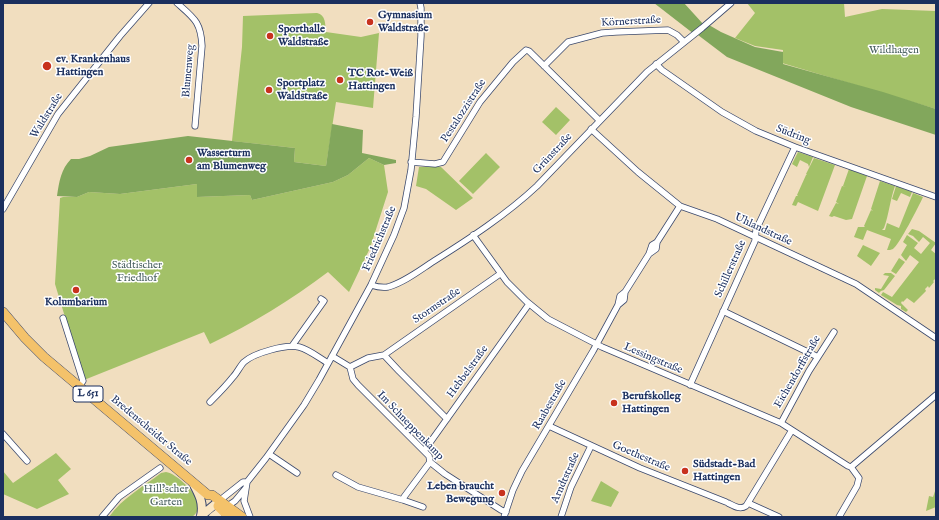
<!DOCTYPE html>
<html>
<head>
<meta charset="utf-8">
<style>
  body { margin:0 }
  #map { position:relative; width:939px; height:520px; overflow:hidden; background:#f1debf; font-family:"IM FELL English",serif }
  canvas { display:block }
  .frame { position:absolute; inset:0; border:4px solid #1b2f5e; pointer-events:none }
</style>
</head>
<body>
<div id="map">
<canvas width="939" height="520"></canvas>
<div class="frame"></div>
</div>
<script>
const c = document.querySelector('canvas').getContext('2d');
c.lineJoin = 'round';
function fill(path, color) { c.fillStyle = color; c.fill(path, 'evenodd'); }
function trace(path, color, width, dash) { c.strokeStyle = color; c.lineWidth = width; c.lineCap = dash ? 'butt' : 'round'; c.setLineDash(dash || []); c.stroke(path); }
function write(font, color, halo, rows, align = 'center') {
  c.font = font + ' "IM FELL English",serif'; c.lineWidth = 3; c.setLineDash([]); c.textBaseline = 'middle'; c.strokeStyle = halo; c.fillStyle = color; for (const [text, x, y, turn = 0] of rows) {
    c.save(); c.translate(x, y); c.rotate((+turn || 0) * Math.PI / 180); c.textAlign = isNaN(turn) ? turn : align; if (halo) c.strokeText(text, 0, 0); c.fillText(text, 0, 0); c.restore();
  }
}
fill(new Path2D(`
  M747,3H844L845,17L882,9L936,11V109L782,63L783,50L755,46L735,38L755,13Z
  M317,13C326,15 325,24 326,32L361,37L379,33L373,108L336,102L326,166L294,162L295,148L232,141L242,47L243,16Z
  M556,107L570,120L556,135L542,122Z
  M798,152L813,157L809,167L808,164L800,160L797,167L792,164Z
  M486,153L500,167L473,194L459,181Z
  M369,158L384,165L388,192L370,248L349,292L328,272C291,300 252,324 210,344L204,332L84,380L55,284L60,198L63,197H77L89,192L120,194L197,184V197L250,195L252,200L333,182L348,175Z
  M814,158L835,165L818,211L798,202L796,206L792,205L796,196H798L797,195L806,175H807L806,174Z
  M419,167H441L473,198L456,210L426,189L416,186Z
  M849,169L867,176L852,219L846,220L834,216L832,217L829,216L836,203L839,204L836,202L842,186L846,187L843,186Z
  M880,181L895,186C890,200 889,214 884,228L882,230H885L887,223L899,228L913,193L923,197C919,206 899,245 893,249C891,250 889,250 887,250L891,239L867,230L863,240L854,237L858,227H865L864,226L871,210L873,211L871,209Z
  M896,186L912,192L910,197L901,193L897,201L892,199Z
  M912,229L919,231L936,243L931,250L936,254V278L933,281L934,282L929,288L928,286L925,289L926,291L914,303L907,298L903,302L902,301L901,303L908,310L906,312L901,309V306L897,305L881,295L883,292L892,297L919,262L910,255L906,261L901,255L907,245L903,242L907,235L918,243L914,248L921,254L930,243L923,237L919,242L913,236L908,234Z
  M863,245L880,253L871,266L857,256Z
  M899,258L905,262L896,274L891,271Z
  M885,273H891L895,276L884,290L881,291L879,293L875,290V288L881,289L889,276L883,275Z
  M56,453L71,469L58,480L69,494L37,509L3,494V471L13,483Z
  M166,472C176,473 199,495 199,506C198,511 196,514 192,517H109C122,498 143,487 161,473Z
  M601,481L619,492L611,507L591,501Z
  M936,488V507L926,511L929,496L933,497Z`), '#a3c168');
fill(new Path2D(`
  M654,3H684L704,25L694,34Z
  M709,25L721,32L755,47L783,52V64L883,92L936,109V135L851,107L727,57L698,35Z
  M332,124L363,130L362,153L396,160V163L384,165L369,158L348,175L333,182L252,200L250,195L197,197V184L120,194L89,192L77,197L57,196C59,182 61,169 71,159H79L90,156L109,147L188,136L295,148L294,162L326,166Z`), '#82a75c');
const street = new Path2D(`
  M177,3C194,18 201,22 202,46L195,126
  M656,64L662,70L722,112L756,131L795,147L936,197
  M544,66L568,42L602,33L616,32L668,30L677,35L684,42
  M591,129L638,172L680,206L717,219L856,284L936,338
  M411,162L435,164L443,162L480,102L513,62L526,50L529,51L599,120
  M3,209L58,114L120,36L149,3
  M473,235L507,282L526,301L548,319L602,347L781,423L848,466L851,467L859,478L857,486L839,517
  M649,254L656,249L657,242L680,206
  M371,285C377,287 382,288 388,287C405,282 420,270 434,261C469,239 506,215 537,186L647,72L702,28L731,3
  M618,305L624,300L625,292
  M723,311L818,357
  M63,318L83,381L79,386
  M292,346L324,301L321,299
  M384,355L500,274
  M332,356L350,367L353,379L358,385L429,456L430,462L445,474L501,510L506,512
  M350,367L368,358L384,355L399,371L447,419
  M690,385L755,241L756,230L795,147
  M210,402C218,394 226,386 233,377C237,373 240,366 244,362C254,353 286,344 299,347C310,350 319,358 328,363
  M781,423L809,371L834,332
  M549,426L640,468L726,502
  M3,434L27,461
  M424,451L529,304
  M269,454L297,473
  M851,467L936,395
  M336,475L358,487L403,500L404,497L430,462
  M403,500L423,507
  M219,501L243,482H247
  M728,503C734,506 740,510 746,506L792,430
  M748,503L779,517
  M226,507L235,501L245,489
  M102,517L119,497L160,468
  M250,517L244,501L247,482L266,458L304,405L319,380L371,285L394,235L404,208L411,170L416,117L421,36V8L420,3
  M504,517L513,490L522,471L593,351L618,305L620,296L625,292L649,254L652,245L657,242
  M561,517L571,487L591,446`);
const secondary = new Path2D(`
  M193,483C199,494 204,503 201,516
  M201,516L219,501
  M213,517L226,507`);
const primary = new Path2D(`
  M3,312L25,338L44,357L208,495H212L242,517
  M218,506L229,517`);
trace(street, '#3b496d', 7);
trace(secondary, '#3b496d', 10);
trace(primary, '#3b496d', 10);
trace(street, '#fff', 5.5);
trace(secondary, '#fbe7c3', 8);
trace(primary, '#f4c26a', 9);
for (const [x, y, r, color] of [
  [370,22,4,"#c8321e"],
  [270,36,4,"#c8321e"],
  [47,66,5,"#c8321e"],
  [340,80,4,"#c8321e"],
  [269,90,4,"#c8321e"],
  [189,160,4,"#c8321e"],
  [76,290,4,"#c8321e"],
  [614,403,4,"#c8321e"],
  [685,471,4,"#c8321e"],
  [502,493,4,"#c8321e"]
]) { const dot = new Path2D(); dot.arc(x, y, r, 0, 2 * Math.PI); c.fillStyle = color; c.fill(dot); trace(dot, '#fff', 1.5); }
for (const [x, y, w] of [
  [88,394,30]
]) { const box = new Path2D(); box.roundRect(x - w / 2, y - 8, w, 16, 3); c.fillStyle = '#fff'; c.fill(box); trace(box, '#1b2f5e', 1); }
write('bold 10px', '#1b2f5e', null, [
  ["L 651",88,394]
]);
write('bold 11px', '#1b2f5e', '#fff', [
  ["Gymnasium",378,16],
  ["Waldstraße",378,29],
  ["Sporthalle",278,30],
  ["Waldstraße",278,43],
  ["ev. Krankenhaus",56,60],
  ["Hattingen",56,73],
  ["TC Rot-Weiß",348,74],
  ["Hattingen",348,87],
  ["Sportplatz",277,84],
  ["Waldstraße",277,97],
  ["Wasserturm",197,154],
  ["am Blumenweg",197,167],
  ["Kolumbarium",76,303,"center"],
  ["Berufskolleg",622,397],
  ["Hattingen",622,410],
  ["Südstadt-Bad",693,465],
  ["Hattingen",693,478],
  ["Leben braucht",494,487,"right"],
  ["Bewegung",494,500,"right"]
], 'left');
write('11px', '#1b2f5e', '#fff', [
  ["Körnerstraße",631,22,-3],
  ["Blumenweg",189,71,-85],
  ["Pestalozzistraße",464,111,-57],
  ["Waldstraße",47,116,-58],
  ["Südring",793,135,21],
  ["Grünstraße",553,154,-47],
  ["Uhlandstraße",763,230,25],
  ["Friedrichstraße",380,239,-67],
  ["Schillerstraße",731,269,-66],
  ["Stormstraße",437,306,-34],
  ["Lessingstraße",653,359,23],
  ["Hebbelstraße",468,372,-54],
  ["Eichendorffstraße",798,372,-60],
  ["Raabestraße",550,405,-60],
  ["Im Schneppenkamp",410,426,46],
  ["Bredenscheider Straße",151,431,40],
  ["Goethestraße",641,457,23],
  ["Arndtstraße",566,478,-66]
]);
write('11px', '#4b6262', '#fff', [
  ["Wildhagen",894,51],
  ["Städtischer",137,266],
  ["Friedhof",137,279],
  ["Hill’scher",166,490],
  ["Garten",166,503]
]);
</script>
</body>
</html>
